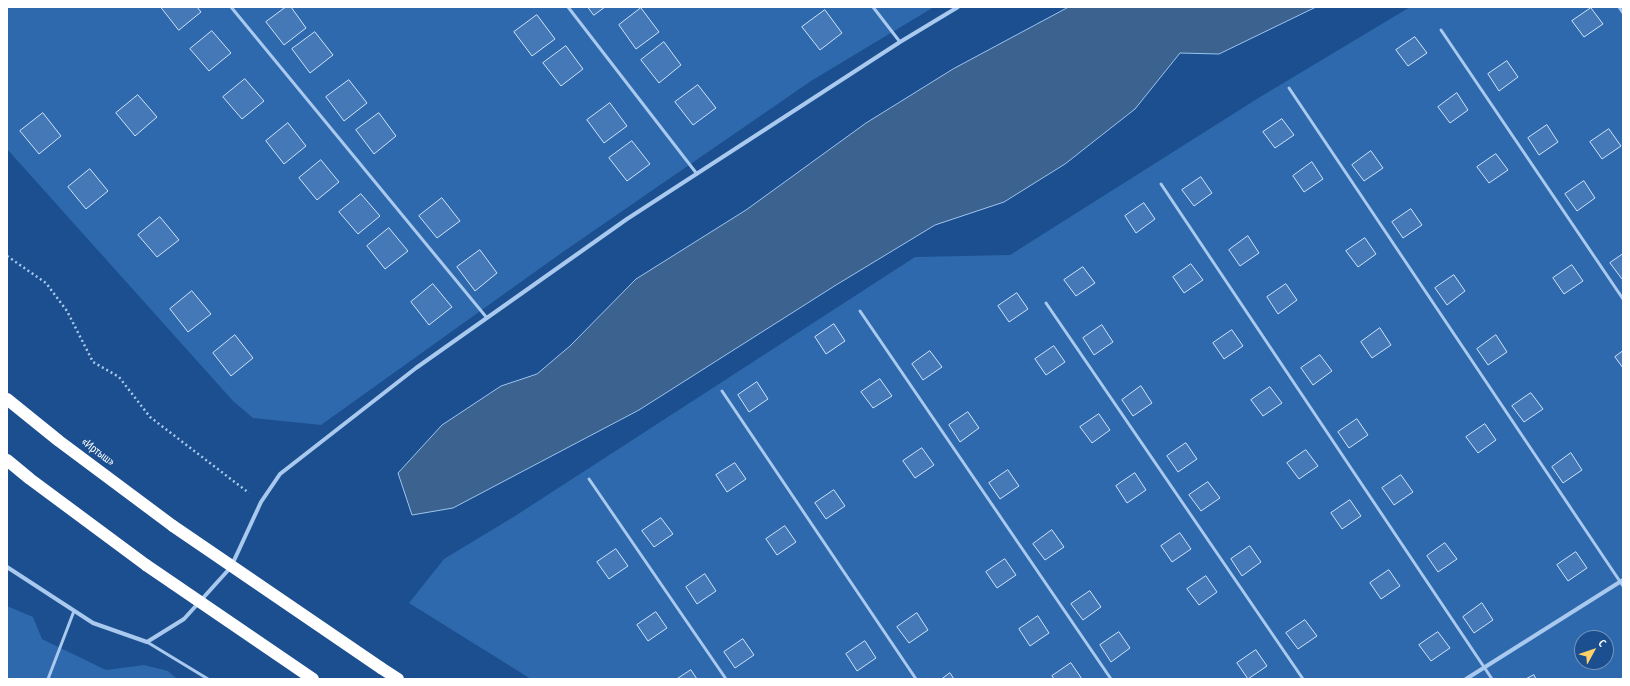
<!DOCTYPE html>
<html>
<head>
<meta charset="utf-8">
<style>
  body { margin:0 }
  #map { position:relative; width:1630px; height:686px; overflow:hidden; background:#1b4f8f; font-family:"PT Sans Narrow",sans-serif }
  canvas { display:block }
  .frame { position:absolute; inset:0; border:8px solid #fff; pointer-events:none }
  .north { position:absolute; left:1574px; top:630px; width:40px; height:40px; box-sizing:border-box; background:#1b4f8f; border:1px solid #7695bc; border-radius:50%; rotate:50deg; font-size:11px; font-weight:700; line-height:16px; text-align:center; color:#fff }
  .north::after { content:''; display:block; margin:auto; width:14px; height:18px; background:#ffd166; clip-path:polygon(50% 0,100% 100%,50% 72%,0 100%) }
</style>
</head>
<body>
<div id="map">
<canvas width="1630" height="686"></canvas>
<div class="frame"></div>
<div class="north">С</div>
</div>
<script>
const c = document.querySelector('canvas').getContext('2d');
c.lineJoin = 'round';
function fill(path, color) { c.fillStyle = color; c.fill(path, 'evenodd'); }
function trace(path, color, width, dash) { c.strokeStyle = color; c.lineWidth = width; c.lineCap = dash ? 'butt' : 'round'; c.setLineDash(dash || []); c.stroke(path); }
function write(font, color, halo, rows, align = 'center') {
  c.font = font + ' "PT Sans Narrow",sans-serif'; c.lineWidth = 3; c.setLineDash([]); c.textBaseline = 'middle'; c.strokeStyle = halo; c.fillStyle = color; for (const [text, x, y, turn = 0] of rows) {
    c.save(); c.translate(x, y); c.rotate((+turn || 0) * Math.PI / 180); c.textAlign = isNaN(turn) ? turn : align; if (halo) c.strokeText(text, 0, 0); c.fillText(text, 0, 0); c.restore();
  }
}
fill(new Path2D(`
  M7,7H934L811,81L560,254L321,425L253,418L233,401L7,149Z
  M1410,7H1623V679H531L409,603L444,559L515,516L915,257L1010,255L1260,97ZM1582,638H1606V662H1582Z
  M7,606L33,617L42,639L106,670L144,665L168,671L177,679H7Z`), '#2e69ad');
const water = new Path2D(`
  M1069,7H1316L1219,54L1180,53L1135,109L1065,164L1004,202L935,225L836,285L639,410L453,508L412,515L398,473L442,425L501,386L537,374L570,346L636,279L746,210L866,123L953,69Z`);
fill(water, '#3c6290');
trace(water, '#9cc4f0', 1);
const building = new Path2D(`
  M161,7H197L201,12L179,30Z
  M286,7H291L306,28L284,45L266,22Z
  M588,7H605L594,15Z
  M641,8L659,32L636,49L619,25Z
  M1591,8L1603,24L1584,37L1572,21Z
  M825,10L842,33L820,50L802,27Z
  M537,15L555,39L532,56L514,32Z
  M212,31L231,53L209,71L190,49Z
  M315,32L333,55L310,73L292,49Z
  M1415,37L1427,53L1408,66L1396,50Z
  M664,42L681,65L659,83L641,60Z
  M566,46L583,69L561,86L543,63Z
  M1507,61L1518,77L1499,91L1488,74Z
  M245,79L264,101L242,119L223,97Z
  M349,80L367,103L344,121L326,97Z
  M698,85L716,108L693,125L675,102Z
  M1457,93L1468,110L1450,123L1438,107Z
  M138,95L157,117L135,136L116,113Z
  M610,103L627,126L604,143L587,120Z
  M43,113L61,136L39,154L20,131Z
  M379,113L396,136L374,154L356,130Z
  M1282,119L1294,135L1275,148L1263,132Z
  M288,123L306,146L284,164L266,141Z
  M1547,125L1558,142L1539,155L1528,138Z
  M1609,129L1621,146L1602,159L1590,142Z
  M632,141L650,164L627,181L609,158Z
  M1371,151L1383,168L1364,181L1352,165Z
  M1496,154L1508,170L1489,183L1477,167Z
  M321,160L339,182L317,200L299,178Z
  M1312,162L1323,179L1304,192L1293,176Z
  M90,169L108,191L86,209L68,187Z
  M1201,177L1212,193L1194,206L1182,190Z
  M1584,181L1595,198L1577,211L1565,194Z
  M361,194L380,216L358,234L339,212Z
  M442,198L460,221L437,238L419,216Z
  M1144,203L1155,219L1136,233L1125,216Z
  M1411,209L1422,225L1403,238L1392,222Z
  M160,217L179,240L157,257L138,235Z
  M389,228L408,251L385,269L367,246Z
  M1248,236L1259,253L1240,266L1229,250Z
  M1365,238L1376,254L1358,267L1346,251Z
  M480,250L497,273L475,291L457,267Z
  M1623,254V279H1622L1610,263Z
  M1191,264L1203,280L1184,293L1173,277Z
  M1572,265L1583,281L1564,294L1553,278Z
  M1083,267L1095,283L1076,296L1064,280Z
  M1454,275L1465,291L1447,305L1435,288Z
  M433,284L452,307L429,325L411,302Z
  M1286,284L1297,300L1278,314L1267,297Z
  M192,291L211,314L188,332L170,309Z
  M1017,293L1028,309L1009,322L998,306Z
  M834,324L845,341L826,354L815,337Z
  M1102,325L1113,342L1094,355L1083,338Z
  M1380,328L1391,345L1372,358L1361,342Z
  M1232,330L1243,346L1224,359L1213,343Z
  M235,335L253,358L231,376L213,353Z
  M1496,335L1507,352L1488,365L1477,349Z
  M1054,346L1065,362L1046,375L1035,359Z
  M930,351L942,367L923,380L912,364Z
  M1623,351V368L1615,357Z
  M1320,355L1332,371L1313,385L1301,368Z
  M880,379L892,396L873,408L861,392Z
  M757,382L768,399L749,412L738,395Z
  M1141,386L1152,403L1133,416L1122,400Z
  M1270,387L1282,403L1263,416L1251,400Z
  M1531,393L1543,409L1524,422L1512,406Z
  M968,412L979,428L960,442L949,425Z
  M1099,414L1110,430L1092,443L1080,427Z
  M1357,419L1368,435L1349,448L1338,432Z
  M1485,424L1496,440L1478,453L1466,437Z
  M1186,443L1197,459L1178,472L1167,456Z
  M922,448L934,465L915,478L903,461Z
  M1306,450L1318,466L1299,479L1287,463Z
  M1571,453L1582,470L1563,483L1552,467Z
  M735,463L746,479L727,492L716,475Z
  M1008,470L1019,486L1000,499L989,483Z
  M1135,473L1146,490L1127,503L1116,486Z
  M1401,475L1413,492L1394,505L1382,488Z
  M1208,482L1220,498L1201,511L1189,495Z
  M834,490L845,506L826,519L815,503Z
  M1350,500L1361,516L1342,529L1331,513Z
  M661,518L673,534L654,547L642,531Z
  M785,526L796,542L777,555L766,539Z
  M1052,530L1064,547L1045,560L1033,544Z
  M1180,533L1191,549L1172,562L1161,546Z
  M1445,543L1457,559L1438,572L1427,556Z
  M1250,546L1261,562L1242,576L1231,559Z
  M616,549L628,566L609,579L597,562Z
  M1576,552L1587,568L1568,581L1557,565Z
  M1005,559L1016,575L997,588L986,572Z
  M1389,570L1400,586L1381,599L1370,583Z
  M705,574L716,591L697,604L686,587Z
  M1206,576L1217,592L1199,605L1187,589Z
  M1090,591L1101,607L1083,620L1071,604Z
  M1482,603L1493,620L1474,633L1463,617Z
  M656,612L667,628L648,641L637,625Z
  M917,613L928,630L909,643L897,627Z
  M1038,616L1049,633L1030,646L1019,629Z
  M1305,620L1317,636L1298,649L1286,633Z
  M1119,632L1130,648L1111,662L1100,645Z
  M1438,632L1450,648L1431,661L1419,645Z
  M743,639L754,655L735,668L724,652Z
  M865,641L876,658L857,671L846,654Z
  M1256,650L1267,666L1248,679L1237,663Z
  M1071,663L1082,679H1054L1052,676Z
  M691,670L697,679H677Z
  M950,673L954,679H942Z
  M1534,675L1536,679H1526Z`);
fill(building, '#4478b7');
trace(building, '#cfe3fa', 1);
trace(new Path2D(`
  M7,256L46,283L67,311L93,362L119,377L150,417L249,493`), '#a9c9ee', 2.5, [2, 3]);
trace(new Path2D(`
  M231,7L487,318
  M568,7L697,174
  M873,7L900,42
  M1619,7L1623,13
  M1441,30L1623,299
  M1289,88L1623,586
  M1161,184L1492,679
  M1046,303L1303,679
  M860,311L1111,679
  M722,391L916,679
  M589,479L726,679
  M147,642L208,679
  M48,679L74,611`), '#a9c9ee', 3);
trace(new Path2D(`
  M7,567L93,623L147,642L184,619L231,567L261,502L280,474L416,368L627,219L900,42L958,7
  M1466,679L1623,580`), '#a9c9ee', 4);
trace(new Path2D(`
  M7,399L59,441L173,526
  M7,460L30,479L146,565
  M381,668L398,679`), '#fff', 12);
trace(new Path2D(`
  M173,526L381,668
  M146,565L313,679`), '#fff', 12);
write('12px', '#fff', '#1b4f8f', [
  ["«Иртыш»",98,452,37]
]);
</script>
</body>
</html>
